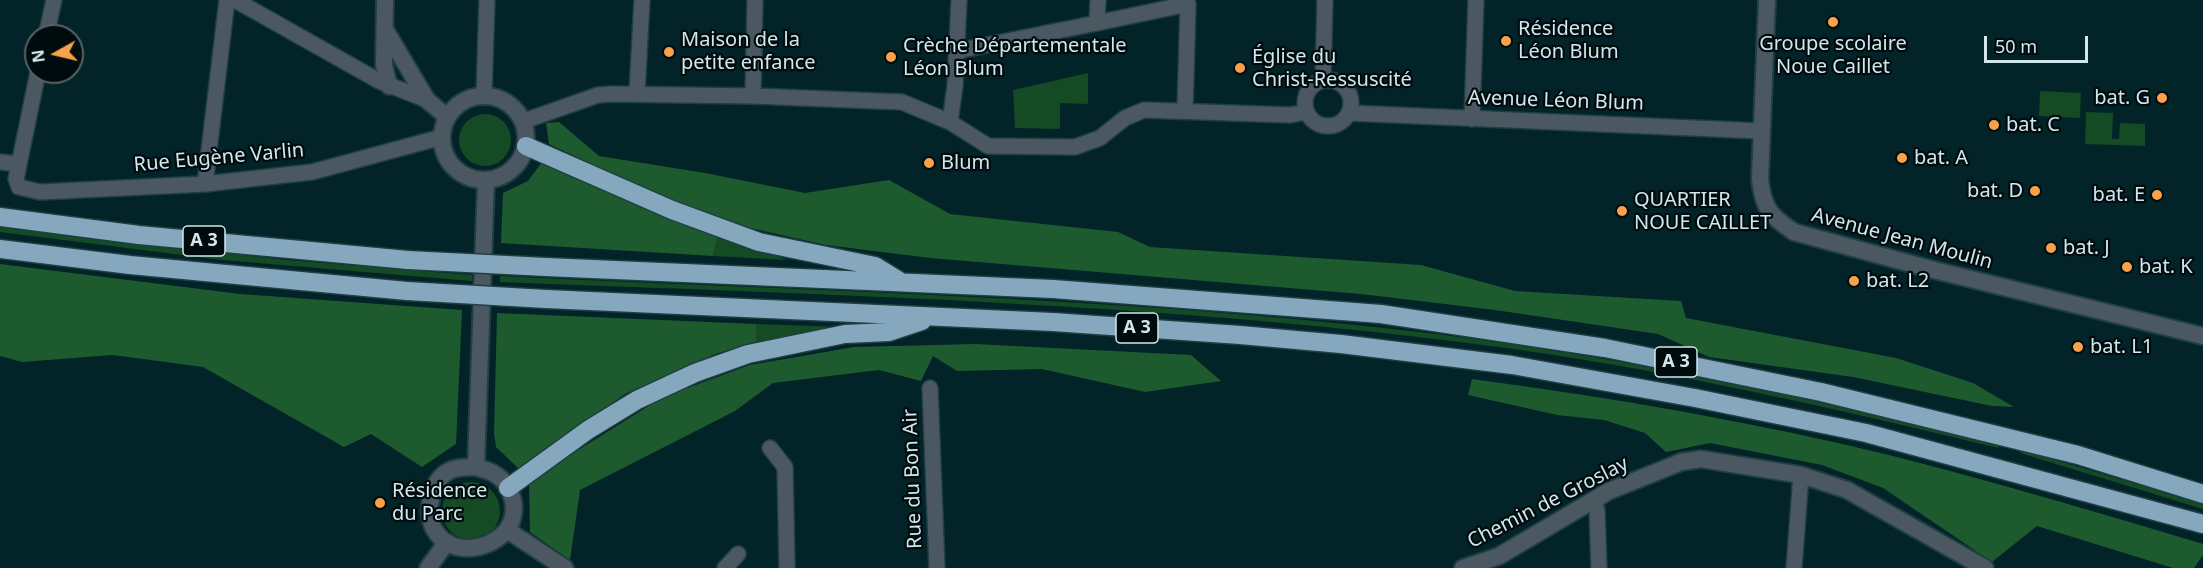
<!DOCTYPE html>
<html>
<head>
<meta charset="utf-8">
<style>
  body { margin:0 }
  #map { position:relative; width:2203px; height:568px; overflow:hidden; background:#022428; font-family:"Noto Sans",sans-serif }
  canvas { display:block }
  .north { position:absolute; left:24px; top:24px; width:60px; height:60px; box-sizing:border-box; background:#000b0e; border:2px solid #546366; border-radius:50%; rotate:262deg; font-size:16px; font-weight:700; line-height:24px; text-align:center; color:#d1e7eb }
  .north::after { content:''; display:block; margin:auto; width:21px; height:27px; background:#f8a14a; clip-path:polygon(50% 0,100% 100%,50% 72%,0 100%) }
  .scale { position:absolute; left:1984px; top:36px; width:104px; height:27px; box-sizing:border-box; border:3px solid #d1e7eb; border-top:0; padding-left:8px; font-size:18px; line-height:21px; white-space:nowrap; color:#d1e7eb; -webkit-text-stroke:4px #000b0e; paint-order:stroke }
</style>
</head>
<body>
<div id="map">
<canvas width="2203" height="568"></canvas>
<div class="north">N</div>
<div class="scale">50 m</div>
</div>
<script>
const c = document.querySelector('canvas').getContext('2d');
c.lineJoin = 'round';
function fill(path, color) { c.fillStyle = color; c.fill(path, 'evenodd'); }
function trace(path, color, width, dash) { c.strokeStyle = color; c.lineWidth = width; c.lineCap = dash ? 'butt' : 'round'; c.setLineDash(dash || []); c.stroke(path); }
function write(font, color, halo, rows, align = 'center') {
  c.font = font + ' "Noto Sans",sans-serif'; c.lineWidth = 4.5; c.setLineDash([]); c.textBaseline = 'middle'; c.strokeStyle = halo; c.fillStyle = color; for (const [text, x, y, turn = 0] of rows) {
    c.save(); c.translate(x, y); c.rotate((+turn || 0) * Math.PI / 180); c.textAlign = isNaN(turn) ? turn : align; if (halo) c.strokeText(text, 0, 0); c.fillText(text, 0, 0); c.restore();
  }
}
fill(new Path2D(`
  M1088,73V104L1060,103V129L1015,128L1013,90Z
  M2040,91L2081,93L2080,118L2039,116Z
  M2086,112L2113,113L2112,139H2119L2120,123L2145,124V146L2085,144Z
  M459 140a26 26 0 1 1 52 0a26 26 0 1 1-52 0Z
  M0,227L286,260L472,275V281L222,260L0,232Z
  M718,234L787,260L713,256Z
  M500,276C800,291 1103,296 1402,330C1606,353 1801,395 1999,444L1998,448C1833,408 1668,370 1499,347C1168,303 833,295 500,282Z
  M756,324L846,327L756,342Z
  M2022,450L2203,504V509L2020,453Z
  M442 511a29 29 0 1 1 58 0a29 29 0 1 1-58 0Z`), '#144a24');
fill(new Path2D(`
  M559,122L599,156L705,173L805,193L889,180L950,214L1118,232L1150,247L1421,265L1515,291L1681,301L1686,318L1896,358L1973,383L2014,407L1992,406L1853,377L1709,357L1658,334L1495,310L1361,294L930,258L826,245L737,225L657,195L549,144L546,123Z
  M542,162L718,234L713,256L501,243L503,193L528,181Z
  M0,264L240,294L462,310L456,444L422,467L371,434L344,447L203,367L113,355L22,362L0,356Z
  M497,313L756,324V342L715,354L625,394L519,469L496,447L494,433Z
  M976,344L1191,355L1221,381L1145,392L1042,369L957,371L933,356L921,381L879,370L773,383L735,411L580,490L570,560L530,532L529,481L663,397L750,365L854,347Z
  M1472,379C1616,398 1760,423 1901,458C2002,484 2103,514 2203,544V555L2194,568H2173L2037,526L1992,562L1883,488L1822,465L1710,443L1666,452L1645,433L1604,420L1557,415L1468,395Z`), '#1d5b2f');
const minor = new Path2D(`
  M235,0L379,81L427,100
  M1097,23L1188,4L1185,110
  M46,36L54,0
  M957,51L1097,23L1098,0
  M38,72L16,179L19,187L40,192L205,184L312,172L442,137
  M1305 103a23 23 0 1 1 46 0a23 23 0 1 1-46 0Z
  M1323,80L1325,0
  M637,93L642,0
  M484,95L487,0
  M753,96L755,0
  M1350,113L1761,131
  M1472,119L1476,0
  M524,121L598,95L612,94L753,96L902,102L950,122L988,146L1075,147L1100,138L1125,118L1144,110L1290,115L1306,112
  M950,122L955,86L959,0
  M0,162L18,164
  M205,184L227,0
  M930,388L937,568
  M770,448L785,467L787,568
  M1594,501L1597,511L1599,568
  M725,568L738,554
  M1794,568L1801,475`);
const tertiary = new Path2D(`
  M385,0L384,65L389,86
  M1767,0L1760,179C1763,208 1770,216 1794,232L1934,270L2203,336
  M386,31L427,100L447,117
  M442 138a42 42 0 1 1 84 0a42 42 0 1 1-84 0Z
  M476,467L486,180
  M476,467C481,469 488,470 493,473C514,484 521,514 505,532C486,552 449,556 434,529C425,512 431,480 449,471C456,467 467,467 476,467Z
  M507,530L565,568
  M428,568L447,542
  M1463,568L1499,556L1609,491L1681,462L1701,459L1801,475L1847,490L1985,568`);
const motorway = new Path2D(`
  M526,146L672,210L759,242L875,266L901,282
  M0,217L139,235L408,260
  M0,249L130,265L407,291
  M546,267L1053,289L1381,314L1605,348L1821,392L2078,455L2203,494
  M546,299L1053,322L1240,335L1341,344L1512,365L1695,398L1866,433L2203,524
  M508,488L588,430L637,400L695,373L748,354L845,334L889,332L922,321`);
trace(minor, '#1f3f43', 18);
trace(tertiary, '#1f3f43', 20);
trace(motorway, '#1f3f43', 21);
trace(minor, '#4b5861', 15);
trace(tertiary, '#4b5861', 16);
trace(motorway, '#86a8be', 18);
const motorwayBridge = new Path2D(`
  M408,260L546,267
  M407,291L546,299`);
trace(motorwayBridge, '#1f3f43', 21, []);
trace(motorwayBridge, '#86a8be', 18);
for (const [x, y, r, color] of [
  [1833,22,6,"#f8a14a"],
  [1506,41,6,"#f8a14a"],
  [669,52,6,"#f8a14a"],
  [891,57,6,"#f8a14a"],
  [1240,68,6,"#f8a14a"],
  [2162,98,6,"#f8a14a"],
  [1994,125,6,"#f8a14a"],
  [1902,158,6,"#f8a14a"],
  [929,163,6,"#f8a14a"],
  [2035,191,6,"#f8a14a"],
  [2157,195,6,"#f8a14a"],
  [1622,211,6,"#f8a14a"],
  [2051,248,6,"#f8a14a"],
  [2127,267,6,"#f8a14a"],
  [1854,281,6,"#f8a14a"],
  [2078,347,6,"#f8a14a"],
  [380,503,6,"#f8a14a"]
]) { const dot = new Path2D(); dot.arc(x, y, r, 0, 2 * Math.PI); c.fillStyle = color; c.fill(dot); trace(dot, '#000b0e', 2); }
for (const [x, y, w] of [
  [204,241,42],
  [1137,328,42],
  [1676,362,42]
]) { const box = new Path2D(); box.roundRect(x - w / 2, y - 15, w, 30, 4.5); c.fillStyle = '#000b0e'; c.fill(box); trace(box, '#d1e7eb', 1.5); }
write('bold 18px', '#d1e7eb', null, [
  ["A 3",204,241],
  ["A 3",1137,328],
  ["A 3",1676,362]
]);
write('20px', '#d1e7eb', '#000b0e', [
  ["Résidence",1518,29],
  ["Léon Blum",1518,52],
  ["Maison de la",681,40],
  ["petite enfance",681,63],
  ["Groupe scolaire",1833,44,"center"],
  ["Noue Caillet",1833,67,"center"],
  ["Crèche Départementale",903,46],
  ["Léon Blum",903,69],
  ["Église du",1252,57],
  ["Christ-Ressuscité",1252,80],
  ["bat. G",2150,98,"right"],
  ["bat. C",2006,125],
  ["bat. A",1914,158],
  ["Blum",941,163],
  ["bat. D",2023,191,"right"],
  ["bat. E",2145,195,"right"],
  ["QUARTIER",1634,200],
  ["NOUE CAILLET",1634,223],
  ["bat. J",2063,248],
  ["bat. K",2139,267],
  ["bat. L2",1866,281],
  ["bat. L1",2090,347],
  ["Résidence",392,491],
  ["du Parc",392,514]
], 'left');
write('20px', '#d1e7eb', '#000b0e', [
  ["Avenue Léon Blum",1556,101,2],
  ["Rue Eugène Varlin",219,158,-5],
  ["Avenue Jean Moulin",1902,239,15],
  ["Rue du Bon Air",913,479,-92],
  ["Chemin de Groslay",1548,503,-27]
]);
</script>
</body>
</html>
